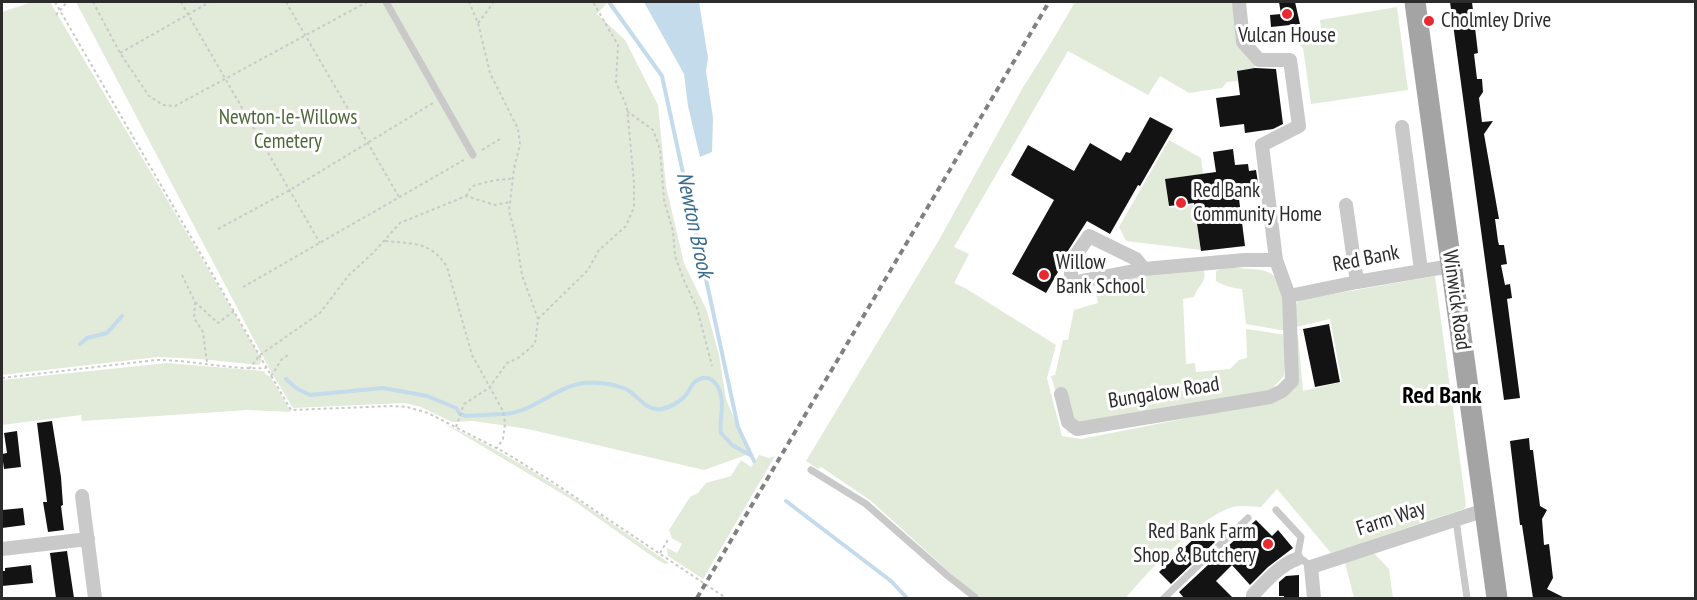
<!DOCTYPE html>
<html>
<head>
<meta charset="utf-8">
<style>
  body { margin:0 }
  #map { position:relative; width:1697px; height:600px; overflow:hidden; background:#fff; font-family:"PT Sans Narrow",sans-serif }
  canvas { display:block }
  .frame { position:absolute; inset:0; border:3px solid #2c2c2c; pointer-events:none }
</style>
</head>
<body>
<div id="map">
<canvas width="1697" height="600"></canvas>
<div class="frame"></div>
</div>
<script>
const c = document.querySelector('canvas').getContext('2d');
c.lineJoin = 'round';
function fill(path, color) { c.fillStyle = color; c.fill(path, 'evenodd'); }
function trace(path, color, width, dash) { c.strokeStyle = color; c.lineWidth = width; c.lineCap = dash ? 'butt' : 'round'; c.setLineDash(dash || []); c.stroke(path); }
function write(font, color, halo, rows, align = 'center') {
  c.font = font + ' "PT Sans Narrow",sans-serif'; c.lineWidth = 6; c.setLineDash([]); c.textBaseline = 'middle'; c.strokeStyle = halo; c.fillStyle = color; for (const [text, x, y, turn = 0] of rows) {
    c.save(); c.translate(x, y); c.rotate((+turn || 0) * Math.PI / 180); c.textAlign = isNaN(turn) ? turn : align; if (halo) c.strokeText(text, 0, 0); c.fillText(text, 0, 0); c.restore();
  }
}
fill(new Path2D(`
  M32,2H50L262,360L259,365L199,359L158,357L2,375V12Z
  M76,2H608L597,14L625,40L658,105L666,186L684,263L707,311L719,355L726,399L749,454L704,470L528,429L473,421L452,422L421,407L405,403L293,408L271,372Z
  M1075,2H1236L1242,47L1254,46L1255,68L1237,71L1238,81L1227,82L1222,88L1189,93L1160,76L1148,95L1068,51L954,247L969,254L954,283L965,288L1056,345L1047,378L1062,436L1081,439L1278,400L1293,389L1294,335H1298L1303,391L1342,382L1330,319L1296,327V304L1300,300L1435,276L1466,505L1464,509L1331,553L1277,489L1261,507C1253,507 1241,505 1233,507C1202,515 1146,573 1126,598H982L958,580L870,500L821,467L818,469L806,461L939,240L1022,89L1051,43Z
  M1397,7L1408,90L1311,104L1303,48L1295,40L1322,36L1320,20Z
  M1169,140L1201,158L1203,174L1165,179L1169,208L1205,203L1196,218L1201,250L1126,241L1119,227Z
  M1199,266C1213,277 1197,286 1194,297L1183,299L1186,364L1195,363L1196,372L1230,369L1239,360L1247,358L1246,329L1287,335L1284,376L1268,393L1207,411L1068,433L1051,376L1055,375L1063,340H1068L1074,310L1098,303L1095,289L1105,286V283Z
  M1227,267C1238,269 1250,268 1261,270C1289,275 1285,309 1286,331L1246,324L1242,289C1235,289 1222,285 1216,281V271Z
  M167,363L264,371L266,375L270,376L291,412L248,410L82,421L81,415L2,425V380Z
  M445,424C525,461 597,513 669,563L665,564L656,559L571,499Z
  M759,455L769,458L775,456L703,579L668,556L667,548L677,553L682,544L672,538L669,530L690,497L698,493L706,483L731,476L741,460L751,467Z
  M1372,551L1389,569L1393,598H1354L1344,559Z`), '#e2ebd9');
fill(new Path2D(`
  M644,2H699L708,58L706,71L713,118L712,152L700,157L688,106L684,74Z`), '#c4dbeb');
trace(new Path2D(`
  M609,2L662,76L738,427L754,461
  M80,344L87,338L107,333L122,316
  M286,379L296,388L310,395L383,388L427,396L456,408L460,414L466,416L502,414
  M504,414C535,412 555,386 585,383C598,382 614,384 626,389C639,396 645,411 661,409C669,408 680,402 685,396C689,392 691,384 696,381C709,372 719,384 721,396C724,408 719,420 721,433L732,445L750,455
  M786,501L891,581L907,598`), '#c4dbeb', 4);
fill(new Path2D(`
  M1279,2H1295L1300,24L1271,27L1270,15L1281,14Z
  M1450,2H1472L1478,53L1474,54L1477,79H1482L1483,92L1479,98L1482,122L1493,121L1484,134L1499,219H1495L1498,241L1499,245H1504L1507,264L1501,265L1505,285L1510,284L1512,298L1507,299L1520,398L1504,400Z
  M1255,68L1276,69L1283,124L1273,129L1245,133L1244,124L1220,127L1216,98L1240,95L1237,71Z
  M1150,117L1173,129L1140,186L1138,185L1110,234L1087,221L1064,257L1062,265L1046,293L1012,274L1054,200L1011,175L1028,145L1074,171L1090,143L1121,161L1126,152L1130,153Z
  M1233,149L1235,165L1248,164L1249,171L1256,170L1258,183V188L1238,191L1245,246L1201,251L1194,203L1169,206L1165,179L1216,172L1213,152Z
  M1329,324L1340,382L1315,387L1303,329Z
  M52,421L61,477L63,505L61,506L64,530L48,532L43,502H47L37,423Z
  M17,431L21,467L4,469L2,454L7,453L4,433Z
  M1529,438L1530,450H1533L1540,506L1547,510L1542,519L1544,545L1549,544L1553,578L1547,589L1565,598H1533L1522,525H1520L1510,441Z
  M23,508L25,525L2,528V510Z
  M1256,520L1272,536L1278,530L1293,548L1268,567L1250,585L1232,565L1216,581L1233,598H1184L1179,592Z
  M1203,530L1215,542L1171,584L1159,572Z
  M67,551L74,598H56L50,553Z
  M31,565L33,583L2,586V571H5V568Z
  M1299,575V598H1284V596H1279V582L1286,576Z`), '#131313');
trace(new Path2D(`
  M55,2L291,410L393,406L407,407L428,413L504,452L551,481L726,598
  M93,2L120,53L149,96L163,105L175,106L367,2
  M181,2L320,243
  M286,2L399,197
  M56,15L67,2
  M478,23L494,2
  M120,53L210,2
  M627,111L653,130L660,149L664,200L673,231L675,256L685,283L697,308L712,366
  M482,150L500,139
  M466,196C468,193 469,190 472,187C477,183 505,178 513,179
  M218,229L290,190L433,103
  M385,241C412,244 431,241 447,267L472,355L503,411L505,423L503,439L497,448
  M182,275L195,302L194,318L203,332L207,363
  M243,287L464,160
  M195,302L218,323L234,311
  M538,319L588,270L599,250L626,226L634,207V183L627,107L616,82L618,45L593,2
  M249,369L260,355L320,313L349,275L373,253L400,223L466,196L495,205L510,202
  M271,376L282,359L288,355
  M2,378L156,360C193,360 230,370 266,368
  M456,427L464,404L489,388L507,363L518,358L535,344L538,319L522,275L516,237L509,211L514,169L520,144L518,129L490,73L478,23L469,2
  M660,553L669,538`), '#c9c9c9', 2, [3, 3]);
trace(new Path2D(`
  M386,2L473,155
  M811,470L866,504L948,576L976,598
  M1276,510L1301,537L1297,559L1303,560L1311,567
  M1456,520L1467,598
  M1164,598L1248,518`), '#c9c9c9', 7);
trace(new Path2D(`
  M1402,127L1421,270
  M1346,205L1357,282
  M1144,269L1136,259L1089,236L1071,262V283L1144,269L1244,260H1276
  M1289,296L1357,282L1451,266
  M1061,394L1068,422L1077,429L1270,397L1282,391L1292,381L1289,296L1276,260L1262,145L1299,126L1290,60H1259L1243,42L1239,2
  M82,496L95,598
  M2,549L88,539
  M1254,598L1253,595C1265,582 1281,564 1297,559
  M1314,598L1311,567L1485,510`), '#c9c9c9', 14);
trace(new Path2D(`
  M1415,2L1497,598`), '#a4a4a4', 21);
trace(new Path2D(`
  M697,598L1049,2`), '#818181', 4, [6, 4.5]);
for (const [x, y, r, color] of [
  [1287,14,6,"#e82931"],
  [1429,21,6,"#e82931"],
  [1181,203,6,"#e82931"],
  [1044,275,6,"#e82931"],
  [1268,544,6,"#e82931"]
]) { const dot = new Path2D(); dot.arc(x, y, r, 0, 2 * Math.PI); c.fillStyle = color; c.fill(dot); trace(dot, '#fff', 2); }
write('21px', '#2c2c2c', '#fff', [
  ["Cholmley Drive",1441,21],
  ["Vulcan House",1287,36,"center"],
  ["Red Bank",1193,191],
  ["Community Home",1193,215],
  ["Willow",1056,263],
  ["Bank School",1056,287],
  ["Red Bank Farm",1256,532,"right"],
  ["Shop & Butchery",1256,556,"right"]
], 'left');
write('21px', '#4e6839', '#fff', [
  ["Newton-le-Willows",288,118],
  ["Cemetery",288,142]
]);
write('21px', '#2c2c2c', '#fff', [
  ["Red Bank",1366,259,-11],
  ["Winwick Road",1456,300,82],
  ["Bungalow Road",1164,393,-9],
  ["Farm Way",1391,519,-18]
]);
write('italic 22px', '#396b8f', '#fff', [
  ["Newton Brook",694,225,78]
]);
write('bold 24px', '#000', '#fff', [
  ["Red Bank",1442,396]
]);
</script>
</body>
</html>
